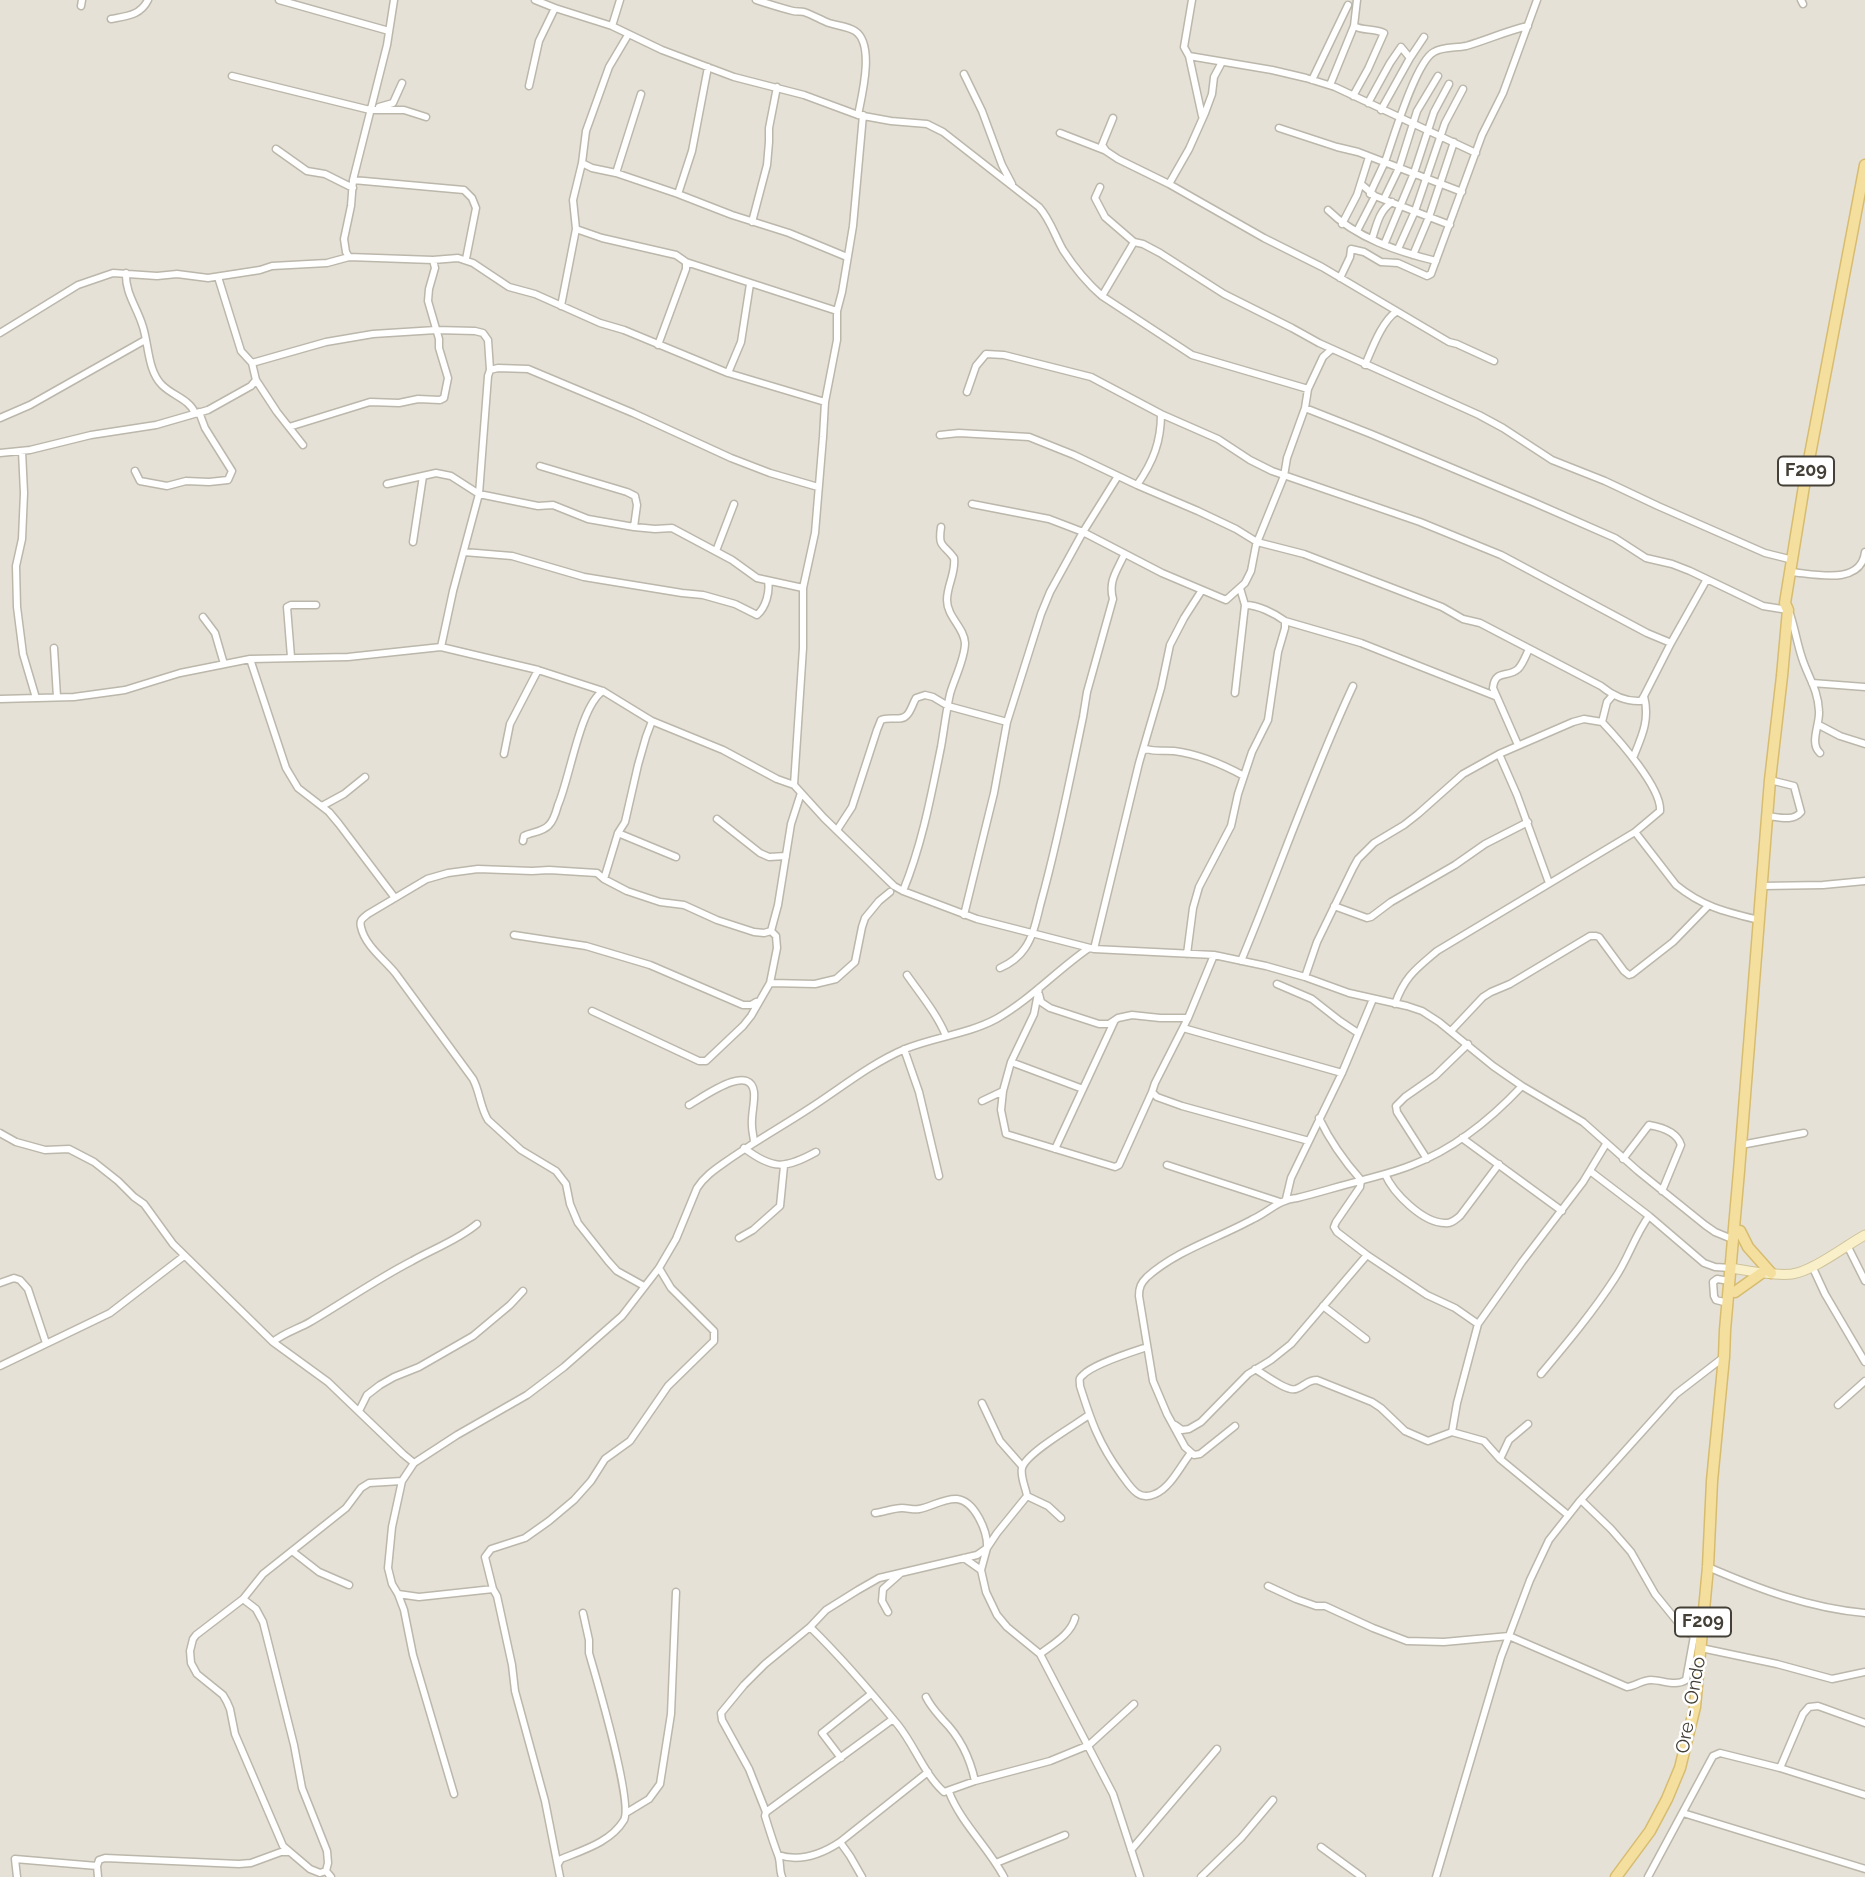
<!DOCTYPE html>
<html>
<head>
<meta charset="utf-8">
<style>
  body { margin:0 }
  canvas { display:block; background:#f2efe7 }
</style>
</head>
<body>
<canvas width="1865" height="1877"></canvas>
<script>
const c = document.querySelector('canvas').getContext('2d');
c.lineJoin = 'round';
function fill(path, color) { c.fillStyle = color; c.fill(path, 'evenodd'); }
function trace(path, color, width, dash) { c.strokeStyle = color; c.lineWidth = width; c.lineCap = dash ? 'butt' : 'round'; c.setLineDash(dash || []); c.stroke(path); }
function write(font, color, halo, rows, align = 'center') {
  c.font = font + ' Raleway,sans-serif'; c.lineWidth = 5; c.setLineDash([]); c.textBaseline = 'middle'; c.strokeStyle = halo; c.fillStyle = color; for (const [text, x, y, turn = 0] of rows) {
    c.save(); c.translate(x, y); c.rotate((+turn || 0) * Math.PI / 180); c.textAlign = isNaN(turn) ? turn : align; if (halo) c.strokeText(text, 0, 0); c.fillText(text, 0, 0); c.restore();
  }
}
fill(new Path2D(`
  M0,0H1865V1877H0Z`), '#e5e1d6');
const street = new Path2D(`
  M279,0L389,31
  M535,0L555,8L612,26L662,50L734,77L804,95L858,115L891,121L927,124L943,132L1039,207C1050,219 1055,236 1063,250C1074,267 1087,283 1102,296L1192,355L1308,389
  M756,0C769,4 781,8 793,11C797,12 801,11 804,12C813,15 821,20 829,23C838,26 847,26 855,31C875,44 862,95 858,115
  M1192,0L1184,47L1189,56L1272,70L1306,78L1335,87L1476,153
  M1801,0L1803,4
  M81,6L82,0
  M111,19C126,16 140,16 148,0
  M612,26L620,0
  M628,35L609,67L586,131L582,163L573,200L576,229L602,238L676,255L686,262V269L658,345
  M1189,56L1202,116
  M964,74L982,111L1002,165L1012,184
  M232,76L370,110H404L426,117
  M1312,80L1348,5
  M1330,85L1354,26L1357,0
  M529,86L539,41L555,8
  M1353,96L1368,69L1384,33C1373,28 1363,31 1354,26
  M1368,103L1390,63L1401,47L1410,58
  M379,107L393,103L402,83
  M1381,110L1410,58L1424,37
  M1113,118L1102,145L1106,151L1118,159L1169,184L1264,238L1322,267L1449,342L1457,344L1494,361
  M1279,128L1337,147L1358,152L1462,192
  M1060,133L1104,150
  M276,149L307,171L325,174L353,188
  M582,163L592,168L616,173L678,194L732,215L789,233L847,257
  M616,173L641,94
  M353,180L464,190L472,198L476,208L466,259
  M1169,184L1189,149L1205,113L1212,94L1214,77L1222,62
  M1361,184L1375,196L1450,225
  M1100,187L1095,198L1105,217L1134,242L1143,244L1160,253L1224,294L1292,328L1319,343L1479,415L1503,428L1552,460L1605,481L1658,506L1765,553L1793,560
  M678,194L692,151L708,67
  M1370,194C1375,182 1381,171 1386,159C1393,139 1416,61 1434,52C1442,47 1456,48 1466,46C1487,40 1506,31 1528,26
  M1384,199L1399,168L1417,111L1438,76
  M1328,210C1356,238 1399,252 1436,261
  M752,222L767,165L769,142V128L777,87
  M1342,224L1357,195L1369,157
  M1357,231L1375,196
  M1372,239C1377,224 1379,211 1392,202
  M1384,245L1414,173L1434,112L1449,84
  M1398,249L1415,211L1445,123L1463,89
  M1413,255L1429,217L1454,142
  M349,257L346,252L344,239L351,206L353,180L387,45L394,0
  M686,262L837,311
  M126,273C125,292 136,306 142,324C149,343 147,370 162,385C173,396 189,399 195,413
  M218,277L241,351L252,363
  M1340,278L1350,257L1351,249L1364,252L1381,262L1398,263L1427,276L1431,274L1482,135L1503,93L1537,0
  M1102,296L1134,242
  M561,306L576,229
  M0,333L78,285L113,273L157,276L177,274L208,278L260,270L272,266L327,263L349,257L433,260L458,258L473,263L509,287L535,294L600,323L624,330L728,373L825,402
  M1365,365C1372,349 1382,321 1396,312
  M728,373L741,342L750,284
  M967,392L976,366L986,354L1004,355L1091,377L1161,414L1218,439L1250,460L1272,471L1420,522L1501,555L1647,633L1671,643
  M1305,408L1371,434L1533,502L1615,538L1646,558L1672,564L1690,571L1763,606L1788,610
  M0,418L30,405L145,340
  M289,427L370,402L399,403L418,399L440,400L444,398L448,378L439,348V339L428,301L429,289L435,268L433,260
  M940,435L959,433L1029,437L1074,455L1137,485L1198,511L1236,529L1257,542L1304,554L1442,607L1463,619L1480,623L1601,686C1612,695 1626,702 1641,701L1644,696L1671,643L1707,579
  M303,445L277,412L256,380L252,363L326,342L373,334L436,330L475,331L483,333L488,340L490,370
  M22,451L24,493L22,539L16,566L17,607L23,654L36,698
  M0,453L30,450L91,435L156,425L208,410L251,386L256,380
  M540,466L627,492L635,496L637,505L634,527
  M135,471L140,481L167,486L186,481L209,482L228,480L232,471L205,428L199,412
  M387,484L436,473L451,476L479,494L538,506L553,505L588,519L634,527L655,529L672,528L732,560L757,578L803,588
  M1137,485C1153,462 1161,442 1161,414
  M972,504L1049,519L1083,532L1162,573L1226,600L1245,583L1251,571L1256,545L1284,476L1287,458L1305,408L1308,389L1323,357L1332,349
  M413,542L423,476
  M716,551L734,504
  M464,552L512,556L584,577L682,593L703,595L735,604L757,615C766,607 770,592 768,581
  M1791,572C1815,574 1861,586 1865,552
  M1790,614C1795,629 1797,643 1802,658C1808,677 1818,689 1819,711C1820,725 1809,743 1820,753
  M203,617L215,633L224,664
  M1285,621L1361,643L1495,696
  M441,647L453,591L479,494L488,376L490,370L498,368L528,369L633,413L731,458L770,473L818,487
  M54,648L57,697
  M291,657L287,607L291,605H316
  M250,659L286,768L298,788L329,812L339,824L395,898
  M1812,683L1865,687
  M1235,693L1245,605
  M0,699L74,697L125,690L180,673L250,659L348,657L441,647L538,670L603,691L652,721L723,750L777,779L794,785L824,818L894,886L903,891L977,919L1094,949L1214,955L1266,966L1305,977L1349,993L1407,1006L1422,1011L1439,1022L1493,1066L1522,1086L1583,1122L1638,1171L1705,1225L1715,1232L1732,1239
  M1602,722L1607,702L1613,695
  M1819,725L1840,736L1865,744
  M1518,745L1493,688C1495,669 1508,678 1518,669C1523,664 1526,655 1529,649
  M1143,751L1146,749C1157,752 1163,750 1174,751C1199,754 1222,764 1244,776
  M504,754L510,724L538,670
  M1499,754L1517,795L1549,883
  M1633,758C1642,736 1650,720 1644,696
  M794,785L803,648V588L815,533L823,437L825,402L837,340V311L842,292L853,226L863,115
  M322,806L344,794L365,777
  M1767,816C1778,817 1793,822 1801,812L1794,786L1770,780
  M717,819L760,853L769,857L786,856
  M837,830L852,807L877,730L881,720C890,716 901,722 907,715C911,711 913,703 916,698L925,695L933,697L948,706L1007,722
  M1635,832L1676,885C1703,907 1726,912 1759,920
  M618,833L676,857
  M523,841L524,836C532,832 543,832 549,825C554,820 556,812 558,805C570,778 580,706 603,691
  M604,879L618,833L625,822L638,765L646,737L652,721
  M1762,886L1823,885L1865,881
  M903,891C922,845 931,796 941,747C944,730 946,712 950,694C954,679 965,659 965,643C964,627 947,617 947,600C947,585 956,573 954,558C943,543 938,548 941,527
  M1334,906L1367,918L1371,917L1391,902L1455,865L1485,844L1528,822
  M964,915L994,793L1007,722L1041,614L1050,592L1083,532L1118,476
  M771,931L778,905L791,824L801,793
  M514,935L586,946L650,965L743,1005H751L756,1002
  M1094,949L1139,763L1161,688L1170,645L1184,618L1202,590
  M1187,954L1193,908L1199,887L1231,826L1238,794L1252,752L1268,720L1278,652L1285,628V621C1274,613 1258,605 1245,605L1240,588
  M1214,955L1188,1018L1155,1083L1152,1092L1157,1097L1182,1106L1309,1141
  M1241,961C1279,870 1311,776 1353,686
  M1000,968C1009,964 1019,957 1025,948C1034,935 1037,917 1041,902C1058,841 1070,779 1083,717L1087,692L1113,599C1108,581 1117,571 1124,555
  M907,975C921,995 937,1014 946,1036
  M1305,977L1317,942L1353,868L1358,859L1374,843L1404,825L1418,814L1463,774L1499,754L1573,722L1584,719L1602,722C1618,739 1662,788 1660,811L1635,832L1437,951C1416,969 1405,976 1395,1004
  M770,983L815,984L836,979L855,962L862,927L865,918L879,901L890,892
  M1277,984L1312,999L1340,1021L1358,1033
  M1039,988L1034,1014L1011,1062L1003,1091L1001,1110L1006,1134L1115,1167L1119,1165L1152,1092
  M1039,994L1041,1002L1050,1008L1099,1024H1109L1118,1018L1132,1015L1160,1018H1188
  M592,1011L699,1061H706L743,1026L751,1016L770,983L777,948L776,936L771,931
  M1183,1028L1342,1073
  M1451,1031L1483,997L1491,992L1510,984L1590,936H1596L1599,937L1624,971L1629,975L1632,974L1673,942L1708,906
  M904,1049L919,1092L939,1176
  M1011,1062L1083,1089
  M982,1101L1003,1091
  M689,1105C702,1098 750,1062 754,1092C755,1103 751,1115 752,1126C752,1132 754,1137 754,1143
  M1319,1118C1330,1141 1344,1161 1361,1180
  M0,1133L16,1142L45,1150L69,1149L94,1162L118,1181L134,1197L144,1204L173,1244L273,1342C283,1333 298,1329 310,1322C344,1302 377,1279 412,1261C433,1249 458,1240 477,1224
  M1462,1138L1562,1211
  M1741,1145L1804,1133
  M744,1148C773,1170 785,1169 816,1152
  M1055,1149L1114,1022
  M1427,1159L1397,1112L1396,1106L1405,1097L1435,1076L1468,1044
  M1623,1159L1649,1125C1661,1127 1677,1132 1681,1145L1662,1191
  M1167,1165L1280,1202
  M1590,1171L1649,1216L1704,1263L1715,1267L1731,1268
  M1385,1174C1393,1193 1423,1223 1445,1223C1451,1224 1455,1220 1460,1216L1499,1164
  M1361,1180L1360,1187L1336,1222L1334,1227L1337,1232L1367,1255L1427,1295L1455,1308L1478,1324
  M1286,1199L1291,1178L1342,1073L1373,999
  M739,1238L753,1230L780,1206L784,1166
  M1847,1245L1865,1281
  M1812,1266L1825,1294L1865,1362
  M0,1283L14,1278L20,1280L28,1289L46,1343
  M644,1286L617,1271L608,1261L578,1223L570,1204L566,1184L556,1171L521,1150L488,1120C480,1107 480,1092 473,1079C447,1044 422,1009 396,974C385,960 365,946 361,927C359,920 363,918 368,914L427,879L448,873L478,869L532,871L549,870L597,873L604,879L627,891L660,902L684,905L717,920L754,932L764,933L771,931
  M1728,1303L1716,1300L1714,1296L1713,1282L1717,1279L1730,1281
  M1323,1306L1366,1339
  M273,1342L328,1382L403,1454L414,1463
  M1147,1347C1132,1352 1093,1364 1083,1375C1078,1379 1080,1380 1080,1386C1091,1421 1099,1444 1121,1474C1130,1486 1138,1502 1155,1494C1170,1488 1180,1467 1190,1454
  M0,1366L110,1313L184,1256
  M1255,1369C1264,1374 1287,1392 1296,1389C1305,1386 1307,1380 1317,1380L1372,1402L1381,1408L1405,1431L1428,1441L1452,1432L1457,1403L1478,1324L1522,1262L1583,1182L1606,1144
  M1541,1374C1567,1343 1593,1312 1615,1278C1628,1259 1635,1235 1649,1216
  M982,1403L1000,1441L1022,1466
  M1838,1405L1865,1381
  M359,1411L367,1395L380,1385L394,1377L419,1367L473,1336L510,1305L523,1291
  M1175,1425L1182,1430L1189,1429L1201,1422L1248,1374L1271,1360L1291,1344L1367,1255
  M1235,1426L1200,1454L1194,1455L1185,1447L1167,1414L1153,1381L1139,1296C1139,1287 1141,1283 1147,1277C1177,1250 1219,1238 1253,1219C1268,1212 1280,1199 1297,1198C1318,1193 1339,1186 1360,1181C1377,1176 1395,1172 1412,1165C1454,1149 1491,1119 1522,1086
  M1452,1432L1484,1441L1500,1459L1568,1515
  M1500,1459L1509,1440L1528,1424
  M1027,1496L997,1533L987,1548L981,1570L986,1592L997,1615L1007,1627L1040,1654L1113,1794L1140,1877
  M1027,1496C1026,1488 1020,1477 1022,1468C1026,1453 1075,1425 1089,1415
  M1027,1496L1048,1506L1061,1518
  M1581,1500L1611,1529L1631,1552L1655,1594L1685,1631L1695,1637
  M292,1551L319,1572L349,1585
  M964,1558L981,1570
  M1708,1567C1759,1589 1809,1608 1865,1613
  M1268,1586L1296,1599L1316,1606H1325L1373,1628L1407,1641L1444,1642L1509,1636L1627,1687C1636,1686 1642,1680 1651,1680C1663,1680 1675,1687 1686,1680L1694,1636
  M398,1594L419,1597L493,1589
  M243,1599L256,1609L263,1622L294,1745L302,1788L327,1851L328,1863L326,1871
  M888,1612L882,1601L883,1589L901,1573
  M810,1627C841,1657 870,1691 898,1725C915,1746 924,1774 944,1792L975,1781L1050,1761L1089,1745L1134,1704
  M1701,1648L1777,1664L1832,1679L1865,1672
  M1040,1654C1053,1644 1071,1634 1075,1618
  M926,1697C931,1707 936,1712 943,1720C960,1737 970,1758 975,1781
  M841,1758L822,1733L871,1694
  M1780,1768L1803,1714L1809,1707L1818,1706L1865,1723
  M949,1792C961,1823 988,1847 1004,1877
  M454,1794L413,1655L404,1610L398,1594L392,1584L388,1568L392,1527L402,1481L414,1463L457,1435L527,1395L564,1367L622,1316L659,1268L676,1239L697,1188C704,1177 714,1170 724,1163C752,1143 781,1127 810,1108C841,1088 870,1064 905,1049C934,1037 968,1034 996,1019C1030,1000 1057,970 1089,948
  M766,1812L893,1719
  M626,1813L649,1799L660,1784L671,1714L676,1592
  M1683,1813L1865,1869
  M840,1842L850,1856L862,1877
  M1321,1847L1362,1877
  M1131,1850L1217,1749
  M778,1855C800,1862 822,1854 840,1842L928,1772
  M996,1863L1065,1835
  M558,1864L561,1859C583,1850 611,1842 624,1820C633,1803 596,1677 589,1653V1640L583,1613
  M17,1877L15,1859L97,1866
  M98,1877L97,1866L99,1860L105,1858L239,1864L251,1863L281,1852H288
  M331,1877L326,1871L320,1873L310,1869L283,1846L235,1734L230,1709L227,1702L223,1695L197,1674L191,1663L190,1651L193,1639L196,1635L243,1599L263,1574L346,1508L361,1488L369,1483L402,1481
  M560,1877L545,1801L515,1691L512,1665L497,1596L493,1589L485,1557L491,1549L525,1538L549,1521L574,1500L591,1481L605,1459L630,1441L668,1386L714,1341V1331L671,1288L659,1268
  M782,1877C779,1870 781,1862 778,1855C773,1842 769,1829 765,1816L766,1812L749,1769L722,1720L721,1713L744,1685L765,1664L810,1627L826,1610L858,1590L879,1578L977,1555L987,1548C988,1532 975,1501 957,1499C944,1498 931,1507 919,1509C914,1510 908,1508 902,1508C893,1508 884,1512 875,1513
  M1201,1877L1241,1838L1273,1800
  M1436,1877L1501,1657L1530,1580L1549,1540L1579,1502L1676,1394L1724,1357
  M1648,1877L1713,1756L1720,1753L1780,1768L1865,1795`);
const secondary = new Path2D(`
  M1731,1268C1748,1271 1774,1276 1792,1274C1813,1271 1845,1246 1865,1235`);
const primary = new Path2D(`
  M1740,1231L1748,1247L1771,1273
  M1735,1292L1763,1272
  M1616,1877L1650,1831L1667,1799L1680,1768L1695,1707L1708,1567L1712,1481L1724,1357L1725,1330L1739,1171L1770,780L1782,676L1788,610L1785,603L1804,486L1865,165`);
trace(street, '#bcb7ab', 9);
trace(secondary, '#cdc29b', 11);
trace(primary, '#d7bc70', 13);
trace(street, '#fff', 6);
trace(secondary, '#f9f0ca', 9);
trace(primary, '#f4df9e', 10);
for (const [x, y, w] of [
  [1806,471,56],
  [1703,1622,56]
]) { const box = new Path2D(); box.roundRect(x - w / 2, y - 14.5, w, 29, 5); c.fillStyle = '#fff'; c.fill(box); trace(box, '#444037', 2); }
write('bold 18px', '#444037', null, [
  ["F209",1806,471],
  ["F209",1703,1622]
]);
write('19px', '#444037', '#fff', [
  ["Ore - Ondo",1691,1705,-80]
]);
</script>
</body>
</html>
